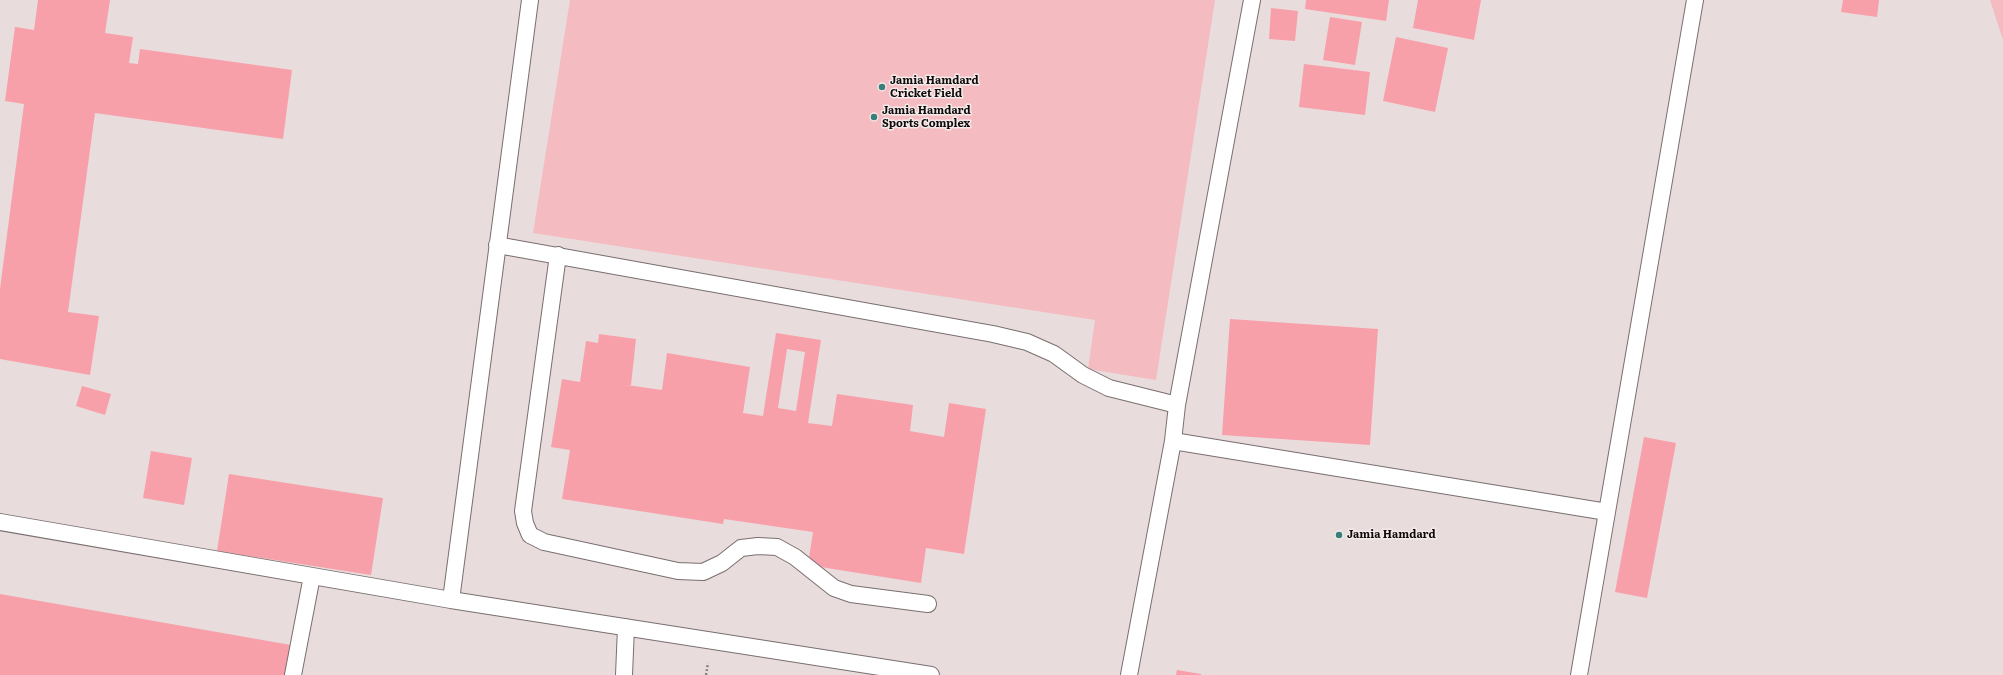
<!DOCTYPE html>
<html>
<head>
<meta charset="utf-8">
<style>
  body { margin:0 }
  canvas { display:block; background:#e8dcdd }
</style>
</head>
<body>
<canvas width="2003" height="675"></canvas>
<script>
const c = document.querySelector('canvas').getContext('2d');
c.lineJoin = 'round';
function fill(path, color) { c.fillStyle = color; c.fill(path, 'evenodd'); }
function trace(path, color, width, dash) { c.strokeStyle = color; c.lineWidth = width; c.lineCap = dash ? 'butt' : 'round'; c.setLineDash(dash || []); c.stroke(path); }
function write(font, color, halo, rows, align = 'center') {
  c.font = font + ' Literata,serif'; c.lineWidth = 3; c.setLineDash([]); c.textBaseline = 'middle'; c.strokeStyle = halo; c.fillStyle = color; for (const [text, x, y, turn = 0] of rows) {
    c.save(); c.translate(x, y); c.rotate((+turn || 0) * Math.PI / 180); c.textAlign = isNaN(turn) ? turn : align; if (halo) c.strokeText(text, 0, 0); c.fillText(text, 0, 0); c.restore();
  }
}
fill(new Path2D(`
  M570,0H1215L1156,380L1088,369L1095,320L533,233Z
  M1990,0H2003V40Z`), '#f4bbc1');
fill(new Path2D(`
  M38,0H110L105,33L133,37L129,63L138,64L140,49L292,70L283,139L95,113L68,312L99,316L90,375L0,359V289L24,104L5,101L15,27L34,30Z
  M1306,0H1389L1386,21L1305,9Z
  M1418,0H1481L1474,40L1413,28Z
  M1843,0H1879L1877,17L1841,12Z
  M1271,8L1298,11L1295,41L1269,39Z
  M1330,17L1362,22L1355,65L1323,60Z
  M1396,37L1448,48L1435,112L1383,101Z
  M1304,64L1370,72L1365,115L1299,107Z
  M1230,319L1378,329L1370,445L1222,435Z
  M776,333L821,340L808,423L832,426L837,394L913,405L910,431L944,437L949,403L986,409L964,554L926,548L921,583L808,565L813,532L724,519L723,524L562,499L570,450L551,447L562,379L580,382L586,341L598,343L599,334L636,339L631,385H627L662,390L667,353L750,367L743,413L763,416ZM787,349L805,352L796,411L778,408Z
  M82,386L111,394L105,415L76,406Z
  M1644,437L1676,443L1647,598L1615,592Z
  M151,451L192,458L184,505L143,498Z
  M229,474L383,498L371,575L217,551Z
  M0,594L291,645L287,675H0Z
  M1177,670L1201,674V675H1176Z`), '#f8a0aa');
const service = new Path2D(`
  M530,0L451,600L931,675
  M497,245L993,334L1027,342L1054,354L1083,375L1109,388L1177,405
  M558,255L523,511L525,523L530,535L544,542L678,571L703,572L722,563L741,548L758,546L777,547L795,557L834,588L851,594L928,604
  M1173,441L1607,512
  M0,522L451,600
  M293,675L312,576
  M624,675L626,627
  M1129,675L1173,441L1177,405L1252,0
  M1579,675L1695,0`);
trace(service, '#7a6f70', 18);
trace(new Path2D(`
  M706,675L708,663`), '#8a8282', 2.5, [2, 2]);
trace(service, '#fff', 16);
for (const [x, y, r, color] of [
  [882,87,4,"#387f79"],
  [874,117,4,"#387f79"],
  [1339,535,4,"#387f79"]
]) { const dot = new Path2D(); dot.arc(x, y, r, 0, 2 * Math.PI); c.fillStyle = color; c.fill(dot); trace(dot, '#f5e9ea', 1.5); }
write('bold 11px', '#0e0b0b', '#f5e9ea', [
  ["Jamia Hamdard",890,81],
  ["Cricket Field",890,94],
  ["Jamia Hamdard",882,111],
  ["Sports Complex",882,124],
  ["Jamia Hamdard",1347,535]
], 'left');
</script>
</body>
</html>
